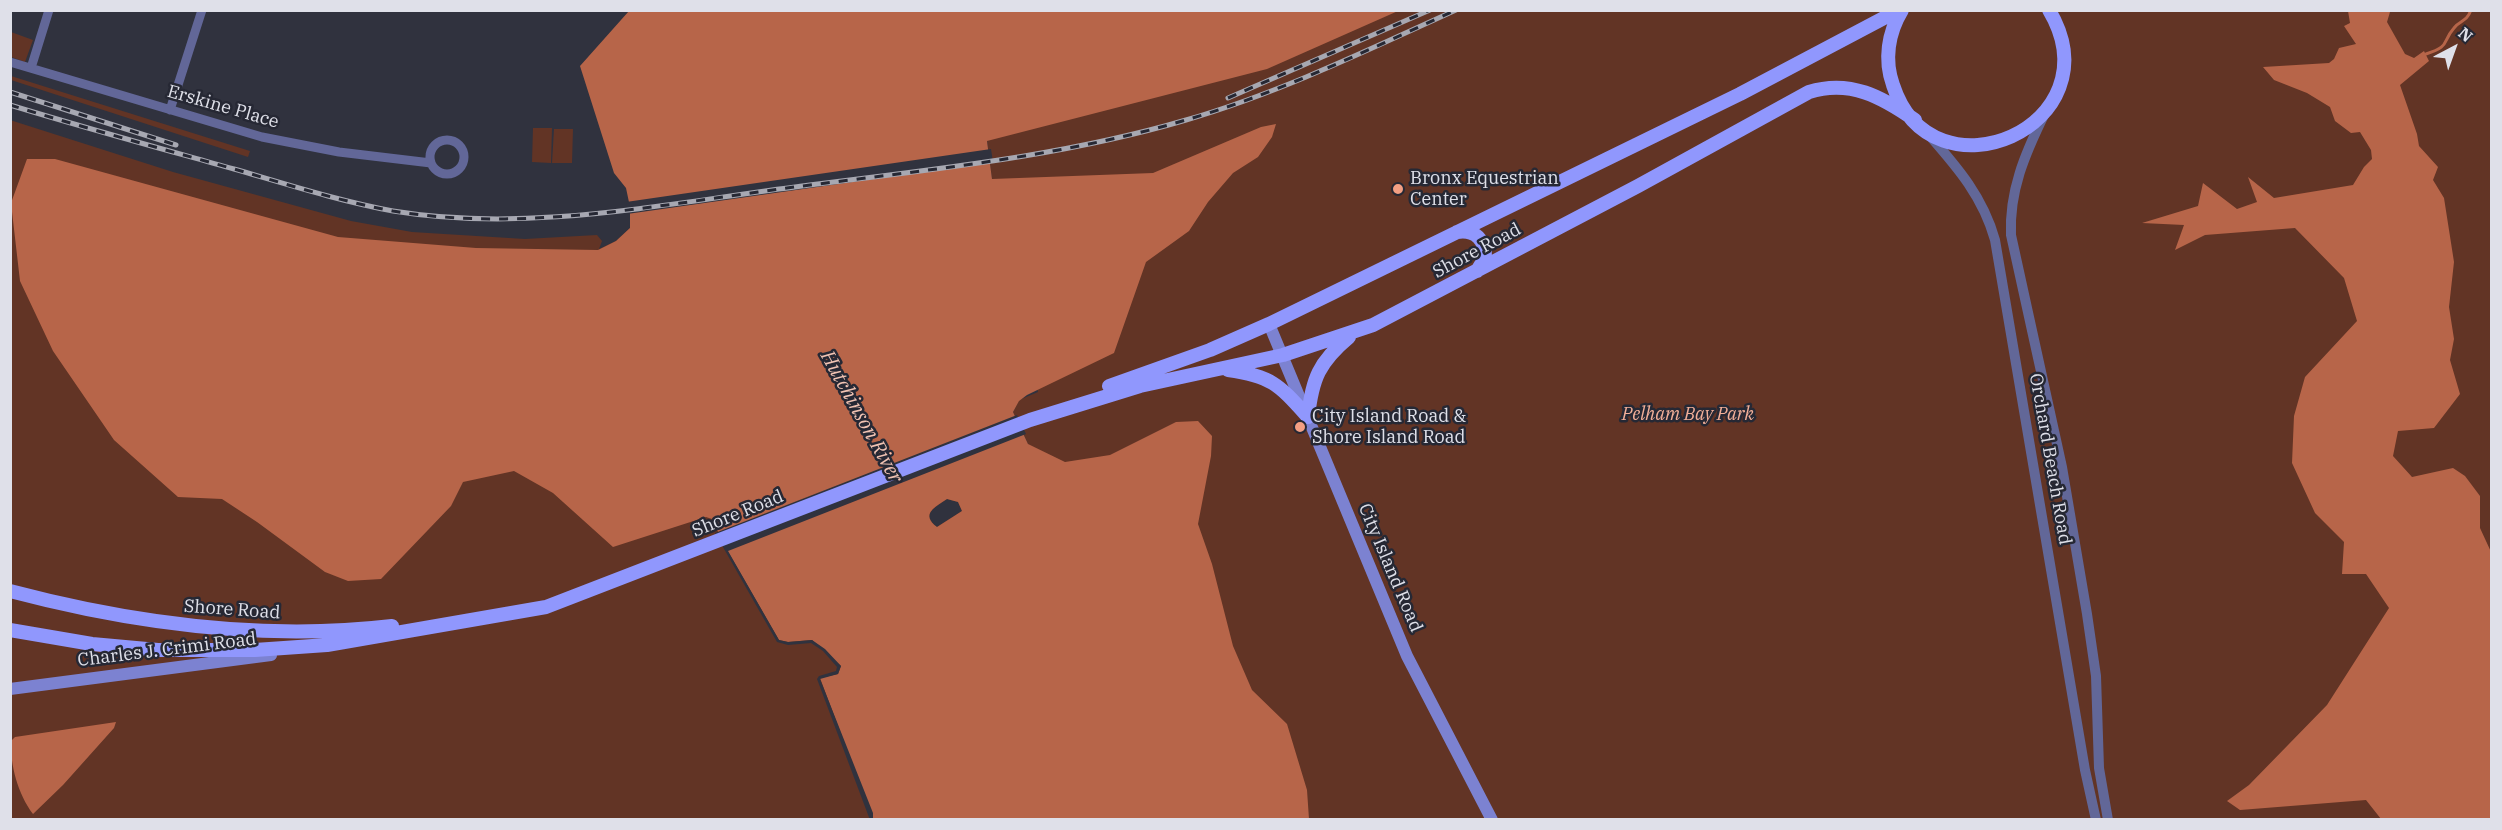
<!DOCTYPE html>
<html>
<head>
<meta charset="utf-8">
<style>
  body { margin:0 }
  #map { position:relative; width:2502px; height:830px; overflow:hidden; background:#30323e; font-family:"IBM Plex Serif",serif }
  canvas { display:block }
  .frame { position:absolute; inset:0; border:12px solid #dfe0e9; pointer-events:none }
  .north { position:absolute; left:2424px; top:18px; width:60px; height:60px; -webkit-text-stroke:4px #262834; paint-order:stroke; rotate:41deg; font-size:16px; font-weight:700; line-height:24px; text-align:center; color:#dfe0e9 }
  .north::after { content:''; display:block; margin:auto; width:21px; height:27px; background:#dfe0e9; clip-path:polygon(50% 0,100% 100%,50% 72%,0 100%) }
</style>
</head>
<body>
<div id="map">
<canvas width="2502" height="830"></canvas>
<div class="frame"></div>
<div class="north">N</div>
</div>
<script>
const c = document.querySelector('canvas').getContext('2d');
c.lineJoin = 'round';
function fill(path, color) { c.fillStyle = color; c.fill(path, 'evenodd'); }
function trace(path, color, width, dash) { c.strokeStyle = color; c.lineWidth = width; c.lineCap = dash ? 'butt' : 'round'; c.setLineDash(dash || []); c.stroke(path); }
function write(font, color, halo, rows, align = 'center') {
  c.font = font + ' "IBM Plex Serif",serif'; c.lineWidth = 5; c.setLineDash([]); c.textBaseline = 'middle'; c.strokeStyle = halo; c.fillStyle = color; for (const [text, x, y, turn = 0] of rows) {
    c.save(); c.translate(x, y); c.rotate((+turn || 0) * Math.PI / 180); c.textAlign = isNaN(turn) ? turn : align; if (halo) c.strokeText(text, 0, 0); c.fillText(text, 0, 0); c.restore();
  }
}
fill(new Path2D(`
  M1109,11H2491V819H1294L934,531L927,515L929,508L1028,444L1013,412L1019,400L1038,392L992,179L987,140ZM947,499L958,502L962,511L937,527C920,514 935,507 947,499Z
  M11,32L33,40L25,62L11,57Z
  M11,76L250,151L248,157L11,80Z
  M10,120L173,172L351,221L412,232L525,239L597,235L602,241L599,249L616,241L630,228L595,371L812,640L841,666L873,819H11Z
  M533,128H552L551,163L532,162Z
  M554,129H573L572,163H552Z`), '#623425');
fill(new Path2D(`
  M2386,10L2390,12L2387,22L2405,54L2414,58L2424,51L2429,61L2400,85L2417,134L2419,146L2438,167L2433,180L2444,198L2454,262L2449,307L2454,339L2450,360L2460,394L2434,428L2398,431L2393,456L2412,477L2453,468L2465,476L2480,496V528L2492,554L2491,819H2381L2366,800L2240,810L2227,801L2249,785L2327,705L2389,608L2366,574H2342L2344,542L2315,513L2292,463L2294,416L2305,377L2357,321L2344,278L2295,228L2205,235L2175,250L2184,225L2142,223L2198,206L2203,183L2237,209L2257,202L2248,177L2274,198L2353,185L2364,167L2372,159L2371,150L2360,132L2351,133L2335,121L2330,107L2307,93L2274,80L2263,67L2329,63L2334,59L2339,48L2356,44L2344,26L2350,23L2348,11Z
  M629,11H1398L1267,69L987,141L992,179L1153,173L1261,127L1276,124L1272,137L1258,157L1233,173L1208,202L1189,231L1146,262L1114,353L1027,395L1019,401L1013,412L1028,444L1065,462L1110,455L1176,422L1198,421L1212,436L1211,456L1198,524L1212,564L1233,646L1252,690L1287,724L1307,790L1309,819H873L820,678L838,674L841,666L812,640L788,642L779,640L719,536L715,520L706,517L613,547L553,493L514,471L463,482L451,506L381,579L348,581L325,572L257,522L222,499L178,497L114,440L53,351L20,281L11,203L27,159H55L338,237L476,248L598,250L616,241L630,228V207L626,188L614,173L580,66ZM947,499L958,502L962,511L937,527C920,514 935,507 947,499Z
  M116,722L114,728L63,785L33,814C18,794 10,765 11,741L15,737Z`), '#b76549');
fill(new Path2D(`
  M991,149L993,162L627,214L626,202Z
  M1017,415L1026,434L728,551L779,640L788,642L812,640L825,649L841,666L838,674L820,679L873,813V820H870L817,679L819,676L836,671L837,667L823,651L811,643L788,645L777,642L715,533Z`), '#30323e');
trace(new Path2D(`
  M2426,54C2451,46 2441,43 2454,28C2461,19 2466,23 2471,10`), '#b76549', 3);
trace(new Path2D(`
  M10,62L262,137L339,152L431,163
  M31,68L49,10
  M170,110L202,10
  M430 157a17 17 0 1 1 34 0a17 17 0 1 1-34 0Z`), '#626798', 9);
trace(new Path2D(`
  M2044,115C2025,154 2009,191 2011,235L2062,467L2087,614L2096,676L2099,768L2108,820
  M1929,135C1958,168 1983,197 1995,240L2085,770L2096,820`), '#626798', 10);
trace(new Path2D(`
  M1269,324L1407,656L1492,820
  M10,689L271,655`), '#7c82d1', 12);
trace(new Path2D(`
  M1902,10C1888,33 1884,60 1893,85C1932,206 2118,126 2049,10
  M1457,232C1475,229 1486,240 1485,258L1477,271
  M1228,370C1272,376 1279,385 1308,417
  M1109,386L1210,350L1269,324L1740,94L1899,10
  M1308,417C1312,379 1319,362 1349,337
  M10,591C135,624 264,641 392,626
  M10,630L92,644L158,650H255L327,645L546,607L1030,420L1140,386L1283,355L1373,325L1638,186L1809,92C1850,79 1882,97 1915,120`), '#9097fd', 14);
const rail = new Path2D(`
  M10,92L176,145
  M1228,98L1430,10
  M10,105C85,128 159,148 234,169C286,184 339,201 393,211C515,231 637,209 758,192C900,172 1047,161 1186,120C1279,93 1368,50 1456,10`);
trace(rail, '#a7a8b2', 5);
trace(rail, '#262834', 3, [9]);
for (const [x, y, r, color] of [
  [1398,189,6,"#f39f83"],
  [1300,427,6,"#f39f83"]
]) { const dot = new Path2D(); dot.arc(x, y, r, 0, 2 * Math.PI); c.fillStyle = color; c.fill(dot); trace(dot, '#262834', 2); }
write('18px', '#dfe0e9', '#262834', [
  ["Erskine Place",223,107,16],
  ["Shore Road",1477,251,-28],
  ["Orchard Beach Road",2050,459,80],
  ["Shore Road",738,514,-22],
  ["City Island Road",1390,568,67],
  ["Shore Road",232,610,4],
  ["Charles J. Crimi Road",167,650,-7]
]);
write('18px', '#dfe0e9', '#262834', [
  ["Bronx Equestrian",1410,179],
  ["Center",1410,200],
  ["City Island Road &",1312,417],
  ["Shore Island Road",1312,438]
], 'left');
write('italic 18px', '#f2af98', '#262834', [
  ["Pelham Bay Park",1688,415]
]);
write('italic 20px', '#f1c3b3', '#262834', [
  ["Hutchinson River",861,417,61]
]);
</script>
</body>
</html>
